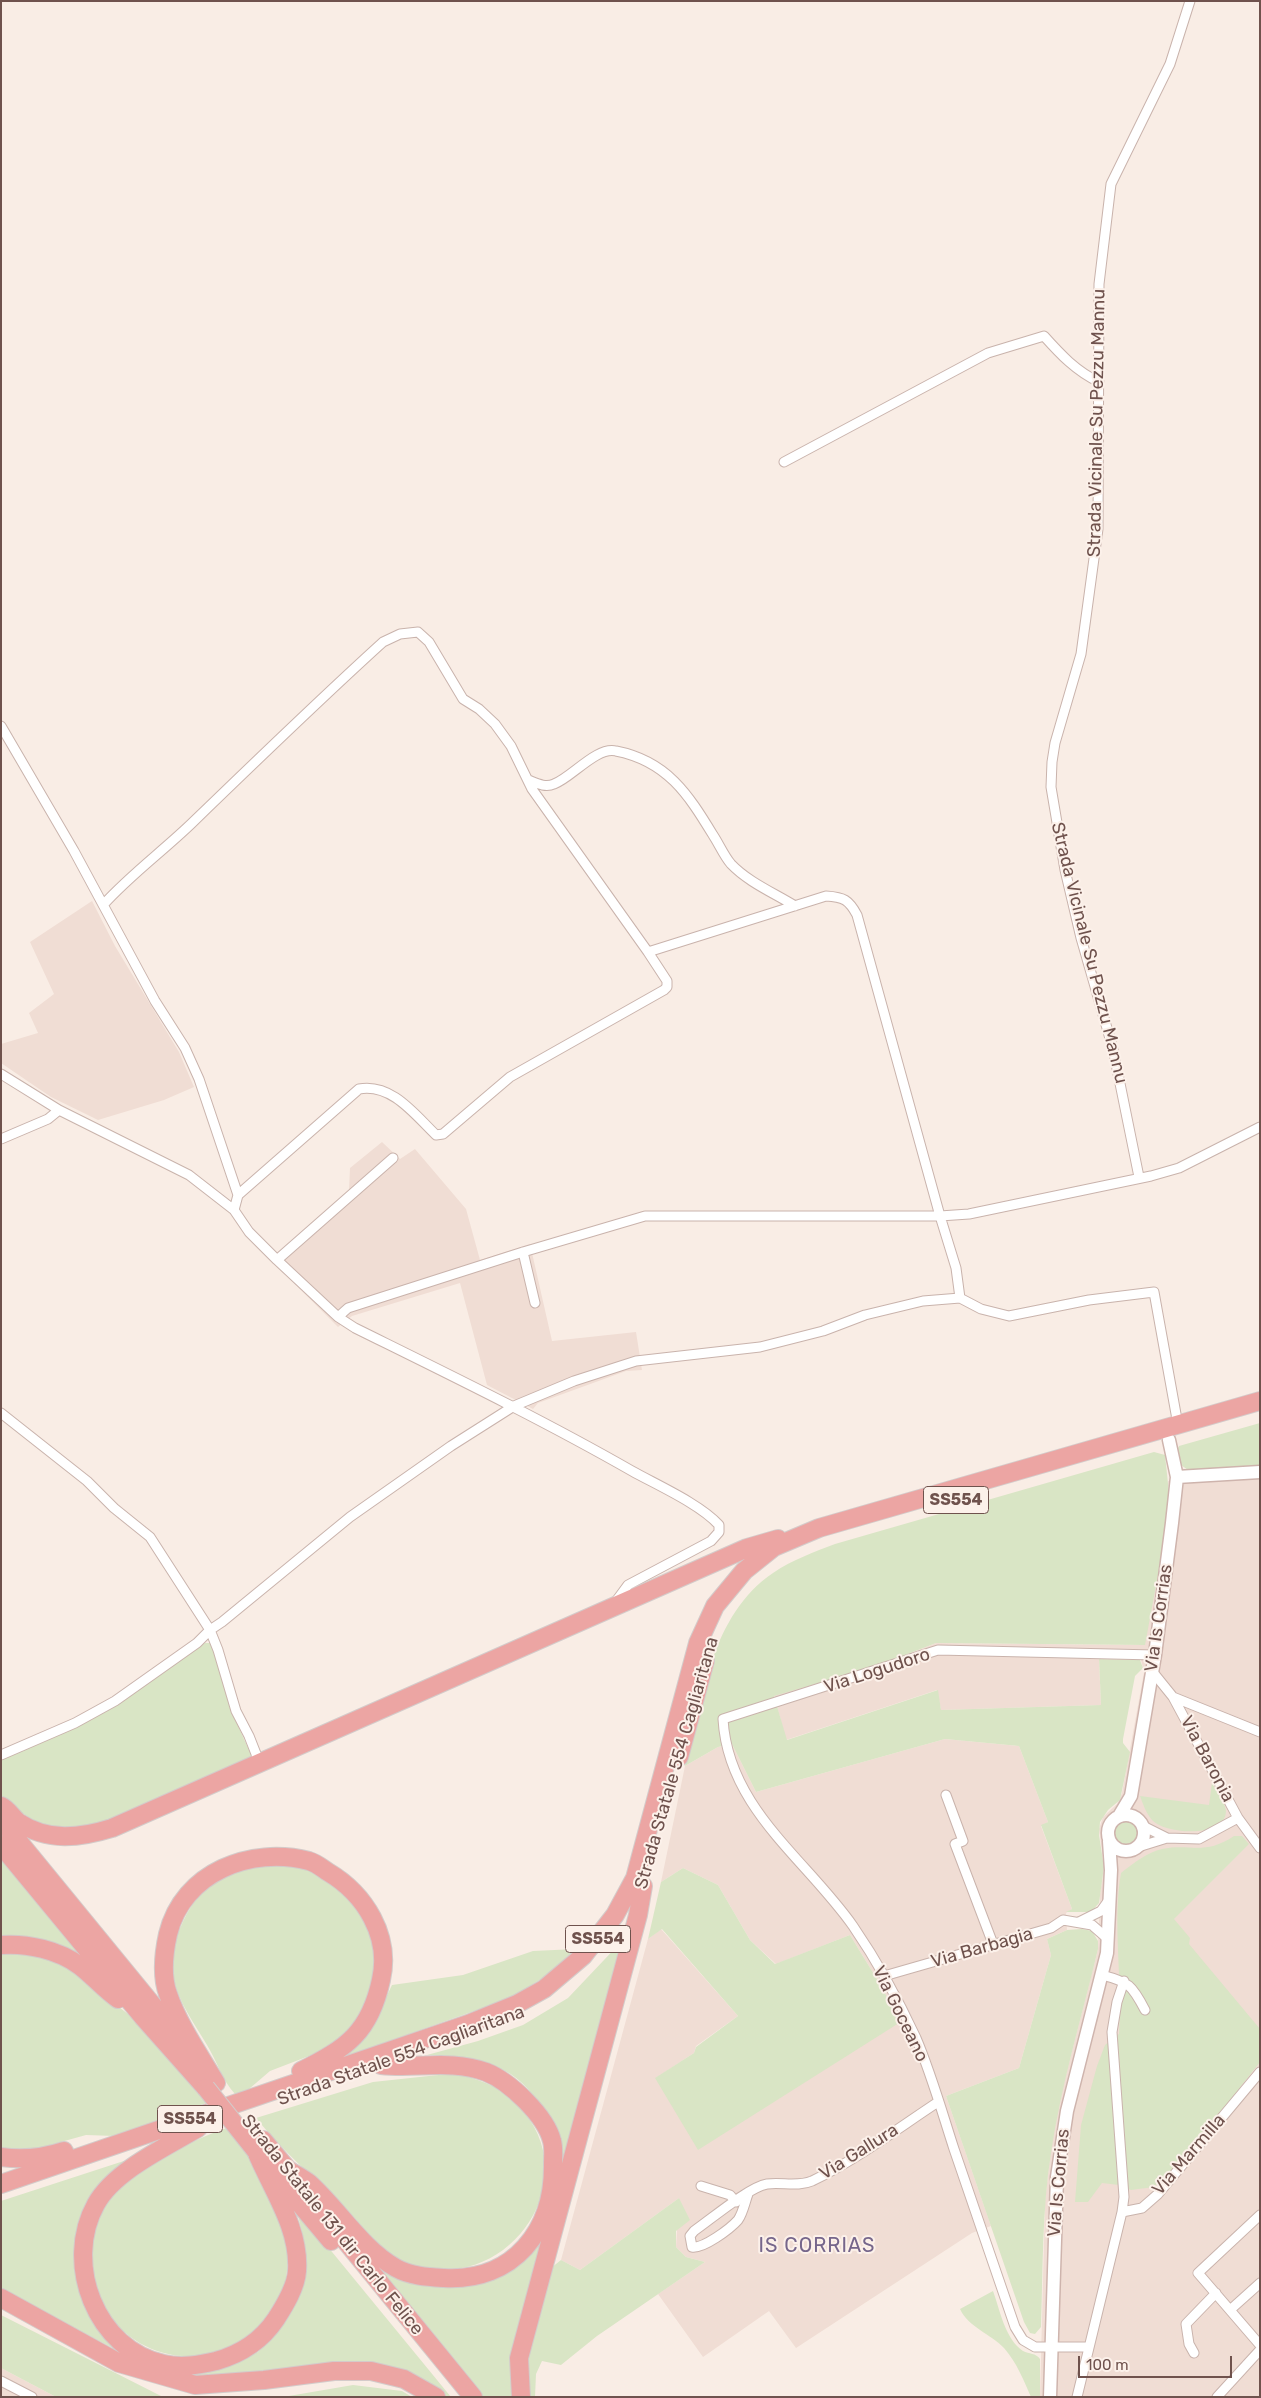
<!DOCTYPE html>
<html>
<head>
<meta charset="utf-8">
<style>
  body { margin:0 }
  #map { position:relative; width:1261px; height:2398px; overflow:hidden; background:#f9ede5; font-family:Rubik,sans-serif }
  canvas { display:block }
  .frame { position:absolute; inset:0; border:2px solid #6f524d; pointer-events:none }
  .scale { position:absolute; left:1078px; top:2356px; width:154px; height:22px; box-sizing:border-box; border:2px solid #6f524d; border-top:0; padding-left:6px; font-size:15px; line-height:18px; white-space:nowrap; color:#6f524d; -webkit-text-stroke:4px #fcf1ea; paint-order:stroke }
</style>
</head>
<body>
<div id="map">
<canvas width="1261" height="2398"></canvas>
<div class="frame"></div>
<div class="scale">100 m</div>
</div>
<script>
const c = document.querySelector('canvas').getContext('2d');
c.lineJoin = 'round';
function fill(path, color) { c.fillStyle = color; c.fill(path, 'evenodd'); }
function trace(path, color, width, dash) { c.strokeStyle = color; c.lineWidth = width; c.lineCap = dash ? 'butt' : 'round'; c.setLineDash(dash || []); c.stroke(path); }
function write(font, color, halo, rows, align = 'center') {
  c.font = font + ' Rubik,sans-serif'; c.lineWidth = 4; c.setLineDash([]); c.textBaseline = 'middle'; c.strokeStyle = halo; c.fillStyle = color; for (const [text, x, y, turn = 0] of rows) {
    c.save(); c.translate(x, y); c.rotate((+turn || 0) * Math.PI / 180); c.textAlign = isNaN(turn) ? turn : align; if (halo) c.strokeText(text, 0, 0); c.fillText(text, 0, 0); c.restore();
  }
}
fill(new Path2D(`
  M92,901L115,946L179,1052L194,1087L164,1100L98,1120L51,1097L1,1063V1044L38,1033L29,1013L54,994L30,942Z
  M382,1142L400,1159L415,1149L466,1209L480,1260L530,1244L552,1341L636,1332L642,1370L626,1371L538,1403L533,1409L487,1385L460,1283L352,1316L338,1327L272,1261L349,1191L350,1168Z
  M1260,1477V2397H1040L1045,2201L1050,2155L1059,2102L1098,1949L1100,1894L1104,1867L1099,1829L1103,1817L1117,1804L1122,1793L1145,1667L1143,1668L1141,1660L1099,1659L1101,1705L941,1710L937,1690L786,1740L774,1695L877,1666L936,1643L1139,1645L1169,1493L1168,1481Z
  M945,1739L1019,1746L1048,1822L1041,1826L1072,1909L1066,1913L1067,1930L1047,1939L1051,1955L1019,2068L946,2096L991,2226L972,2233L796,2348L769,2311L703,2357L658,2294L705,2262L686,2257L676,2247L679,2198L580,2270L561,2260L648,1939L661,1929L738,2016L696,2046L694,2053L656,2078L898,2023L883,1989L850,1935L776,1964L750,1940L718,1885L683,1868L661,1882L685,1766L718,1747L732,1744L756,1792Z
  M1,2368L56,2397H1Z`), '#f0ddd4');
fill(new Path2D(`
  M1260,1423V1466L1188,1470L1181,1465L1177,1450L1179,1446Z
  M1154,1452L1165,1455L1169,1493L1164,1542L1145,1645L936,1643L877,1666L774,1696L787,1740L938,1690L941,1710L1101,1705L1099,1659L1140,1660L1143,1668L1135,1676L1123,1739V1743L1130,1752L1120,1800L1108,1810L1100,1822L1099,1835L1104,1867L1099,1903L1091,1912H1066L1072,1909L1041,1825L1048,1822L1019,1746L945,1739L756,1792L732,1744L718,1747L685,1766C702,1699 711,1615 773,1573C792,1560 814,1552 835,1544Z
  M205,1643H210L216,1651L230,1708L253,1759C205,1780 158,1805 108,1820C99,1823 88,1829 79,1830C47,1832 22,1816 1,1795V1758L80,1725L101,1714Z
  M1212,1783C1216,1790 1225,1802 1226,1811C1226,1838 1166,1835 1152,1820C1146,1813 1143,1804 1140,1796L1209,1805Z
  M1113 1833a13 13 0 1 1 26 0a13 13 0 1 1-26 0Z
  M1234,1836H1242L1249,1844L1174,1919L1190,1938L1189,1944L1260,2029V2062L1195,2145L1170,2173L1154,2187L1131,2190L1119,2185L1102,2183L1088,2202H1075L1081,2125L1097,2066L1105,2045L1119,2034C1123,1982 1112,1923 1121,1873C1132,1864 1148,1852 1162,1849C1191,1843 1204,1856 1234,1836Z
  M1,1854L93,1963C64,1944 36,1935 1,1937Z
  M265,1862L308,1867L357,1903L375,1944L376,1965L367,2004L355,2023L336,2043L309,2056L270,2071L249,2089L235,2094C222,2080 217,2061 207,2045C194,2023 179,2003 173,1977C166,1948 191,1893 218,1879C232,1871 250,1867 265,1862Z
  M683,1868L718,1885L750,1940L775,1964L850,1935L883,1989L899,2023L698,2150L655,2078L694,2053L696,2047L738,2016L662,1929L648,1939L661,1882Z
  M1082,1929L1092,1931L1098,1941V1949C1082,2017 1061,2084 1051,2153C1042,2210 1043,2269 1041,2327L1035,2334L1030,2333L1024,2322L946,2096L1019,2068L1051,1955L1047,1939L1067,1930Z
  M622,1941V1948L560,2175C554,2156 546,2118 537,2102C516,2063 467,2055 427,2055L478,2041L523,2025L568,1998Z
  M576,1949L544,1977L511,1998L341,2058L378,2014L392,1985L463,1975L533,1951Z
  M1,1950L60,1961L142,2025L209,2102L115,2136L86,2135L32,2150L1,2149Z
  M457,2073C469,2078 485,2081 496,2088C609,2160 507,2315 394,2257C380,2250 362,2226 351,2214C319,2182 284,2153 256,2118L373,2082Z
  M229,2127C234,2133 240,2138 244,2144C251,2153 255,2167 260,2178C269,2197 281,2217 286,2236C290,2250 288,2264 286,2278C283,2303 265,2323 245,2338C158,2398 50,2299 104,2207C111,2197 118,2186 128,2178C153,2158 199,2138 229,2127Z
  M133,2158C119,2173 92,2199 82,2216C67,2242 76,2292 90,2317C99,2331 112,2343 124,2354L1,2289V2201Z
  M679,2198L690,2220L676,2231V2247L686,2257L705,2262L597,2336L561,2365L542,2361L536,2374L535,2397H527L528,2356L551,2268L561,2260L580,2270Z
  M296,2208L451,2397H447C420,2378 392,2365 359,2361L203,2377L181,2374L229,2366L258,2352L274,2336L301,2290L304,2259L302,2232Z
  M546,2229L513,2397H483L378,2269L467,2285Z
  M993,2291C1000,2310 1005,2339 1023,2351C1029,2354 1036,2353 1040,2359V2397H1031C1023,2379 1017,2363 1004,2348C991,2334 968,2327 960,2309Z
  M1,2315L163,2397H56L1,2368Z
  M353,2385L402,2391L412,2397H283Z`), '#d9e5c5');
const street = new Path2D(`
  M784,462L988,353L1044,336C1061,355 1076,371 1099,382
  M1,726L74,851L155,1001L185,1048L199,1079L238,1195L234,1210
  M528,780C536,783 545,788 554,784C571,778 597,746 616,751C667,761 688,794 713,835C719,844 724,856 731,864C748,882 774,893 795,906
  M103,905C130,875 163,851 192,823C255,762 318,701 383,642L400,634L418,632L429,642L463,699L479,709L495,724L511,746L532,789L648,952
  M1,1074L59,1110L189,1175L234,1210L249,1232L277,1260L338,1317L355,1328C448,1374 541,1419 632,1471C657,1485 700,1504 719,1525V1532L711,1541L628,1585L614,1604
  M1,1139L48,1119L59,1110
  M1139,1177L1113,1049L1081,938L1065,870L1051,787L1052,762L1055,743L1081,654L1098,529L1099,284L1111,184L1170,64L1190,1
  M238,1195L359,1089C392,1083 415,1115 436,1135L443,1134L510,1077L664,990L667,987V981L648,952L826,896C844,897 849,900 857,915L940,1216L956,1268L960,1298
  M523,1252L535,1303
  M277,1260L393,1158
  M338,1317L348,1308L523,1252L645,1216H940L969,1214L1151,1176L1179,1168L1260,1127
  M1,1413L87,1481L114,1508L150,1537L210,1630L197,1643L115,1701L75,1723L1,1755
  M1152,1671L1173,1697L1238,1818L1260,1848
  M1173,1697L1260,1732
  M260,1764L249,1736L236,1711L218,1650L210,1630L222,1622L350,1517L451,1446L514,1406L574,1381L636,1361L760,1347L823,1331L865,1315L923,1301L960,1298L981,1309L1009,1316L1089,1300L1154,1292L1178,1425
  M946,1795L963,1841L955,1844L993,1944
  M1143,1826L1167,1838
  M1138,1847L1167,1838L1199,1839L1238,1818
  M1079,1922L1101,1911L1109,1900
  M1102,1975C1129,1982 1132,1985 1145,2010
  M884,1976L1051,1928L1063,1920L1092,1925L1108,1939
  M701,2186L730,2195L736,2202
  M748,2194C745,2202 743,2213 738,2220C730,2229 703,2249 692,2247L690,2236L694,2231C710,2220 749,2187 767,2184C782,2182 798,2187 812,2181C856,2160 897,2129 938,2102
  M1122,2212L1142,2208L1158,2194L1260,2072
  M1260,2215L1198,2273L1260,2345
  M1230,2310L1260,2283
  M1089,2347H1035L1023,2340L1015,2327C995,2268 974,2208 954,2149C942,2112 931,2073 916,2038C898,1999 877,1961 853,1926C806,1859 728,1808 723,1719L938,1650L1155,1655
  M1194,2353L1189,2344L1186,2324L1216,2293
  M1,2381L32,2397
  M1077,2397L1122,2212L1124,2197L1112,2032L1117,2002L1124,1981
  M1217,2397L1260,2350`);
const secondary = new Path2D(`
  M1177,1477L1260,1472
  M1108 1833a18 18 0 1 1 36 0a18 18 0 1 1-36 0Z
  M1119,1816L1131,1796L1155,1655L1172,1523L1177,1477L1169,1440
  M1050,2397L1057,2177L1067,2111L1107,1953L1111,1870L1109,1841`);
const highway = new Path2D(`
  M679,1757L705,1661
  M1,1806C8,1809 12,1817 18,1822C48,1842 80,1838 112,1828L747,1548L778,1539
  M1,1820L186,2046
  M1,1845L143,2017L206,2088
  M1,1945C27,1943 59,1950 80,1966C93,1976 104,1989 118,1999
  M216,2083C200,2056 178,2024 168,1994C161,1975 164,1952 168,1934C183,1872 251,1846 309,1861C316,1863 322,1868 328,1872C365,1894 391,1936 381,1980C370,2032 347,2048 301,2071
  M198,2128C166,2147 114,2171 96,2204C63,2263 96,2350 164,2364C182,2368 199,2365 216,2361C241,2354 262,2340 276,2319C285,2305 296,2287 297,2271C300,2228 272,2190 256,2151
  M263,2140L294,2177
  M1,2157C23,2160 43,2158 64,2151
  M269,2167L331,2241
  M287,2169C294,2174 303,2178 309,2183C339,2210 361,2248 396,2268C410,2276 428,2277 444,2278C514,2282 554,2230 553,2164C553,2157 554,2148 552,2141C546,2116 509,2081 486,2072C451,2059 416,2069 381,2065
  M1,2184L468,2024L517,2004L544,1989L583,1956L615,1915L635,1878L698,1643L715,1606L744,1571L774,1547L819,1528L1260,1401
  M326,2217L473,2397
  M1,2298L119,2363L195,2385L264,2380L334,2371H371L404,2379L436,2397
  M521,2397L519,2358L638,1915L643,1886`);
trace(street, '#c9b3ac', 11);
trace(secondary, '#ceb4ad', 15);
trace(highway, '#d4cbca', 20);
trace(street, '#fff', 9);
trace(secondary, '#fff', 12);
trace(highway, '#eca5a3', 18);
const highwayBridge = new Path2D(`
  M206,2088L256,2151`);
trace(highwayBridge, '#d4cbca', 20, []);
trace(highwayBridge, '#eca5a3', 18);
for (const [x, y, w] of [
  [956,1500,65],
  [598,1939,65],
  [190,2119,65]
]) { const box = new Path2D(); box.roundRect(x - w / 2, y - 13.5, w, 27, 4); c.fillStyle = '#fcf1ea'; c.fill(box); trace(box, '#6f524d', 1); }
write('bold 16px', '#6f524d', null, [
  ["SS554",956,1500],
  ["SS554",598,1939],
  ["SS554",190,2119]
]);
write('18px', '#6f524d', '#fcf1ea', [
  ["Strada Vicinale Su Pezzu Mannu",1097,423,-89],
  ["Strada Vicinale Su Pezzu Mannu",1089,953,76],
  ["Via Is Corrias",1159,1618,-82],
  ["Via Logudoro",877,1671,-18],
  ["Via Baronia",1207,1759,62],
  ["Strada Statale 554 Cagliaritana",677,1763,-74],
  ["Via Barbagia",982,1948,-16],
  ["Via Goceano",900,2014,64],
  ["Strada Statale 554 Cagliaritana",401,2056,-20],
  ["Via Gallura",859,2152,-32],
  ["Via Marmilla",1189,2155,-49],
  ["Via Is Corrias",1059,2183,-85],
  ["Strada Statale 131 dir Carlo Felice",332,2225,51]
]);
c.letterSpacing = '1px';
write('20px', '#76668b', '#fcf1ea', [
  ["IS CORRIAS",817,2246]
]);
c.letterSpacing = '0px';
</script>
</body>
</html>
